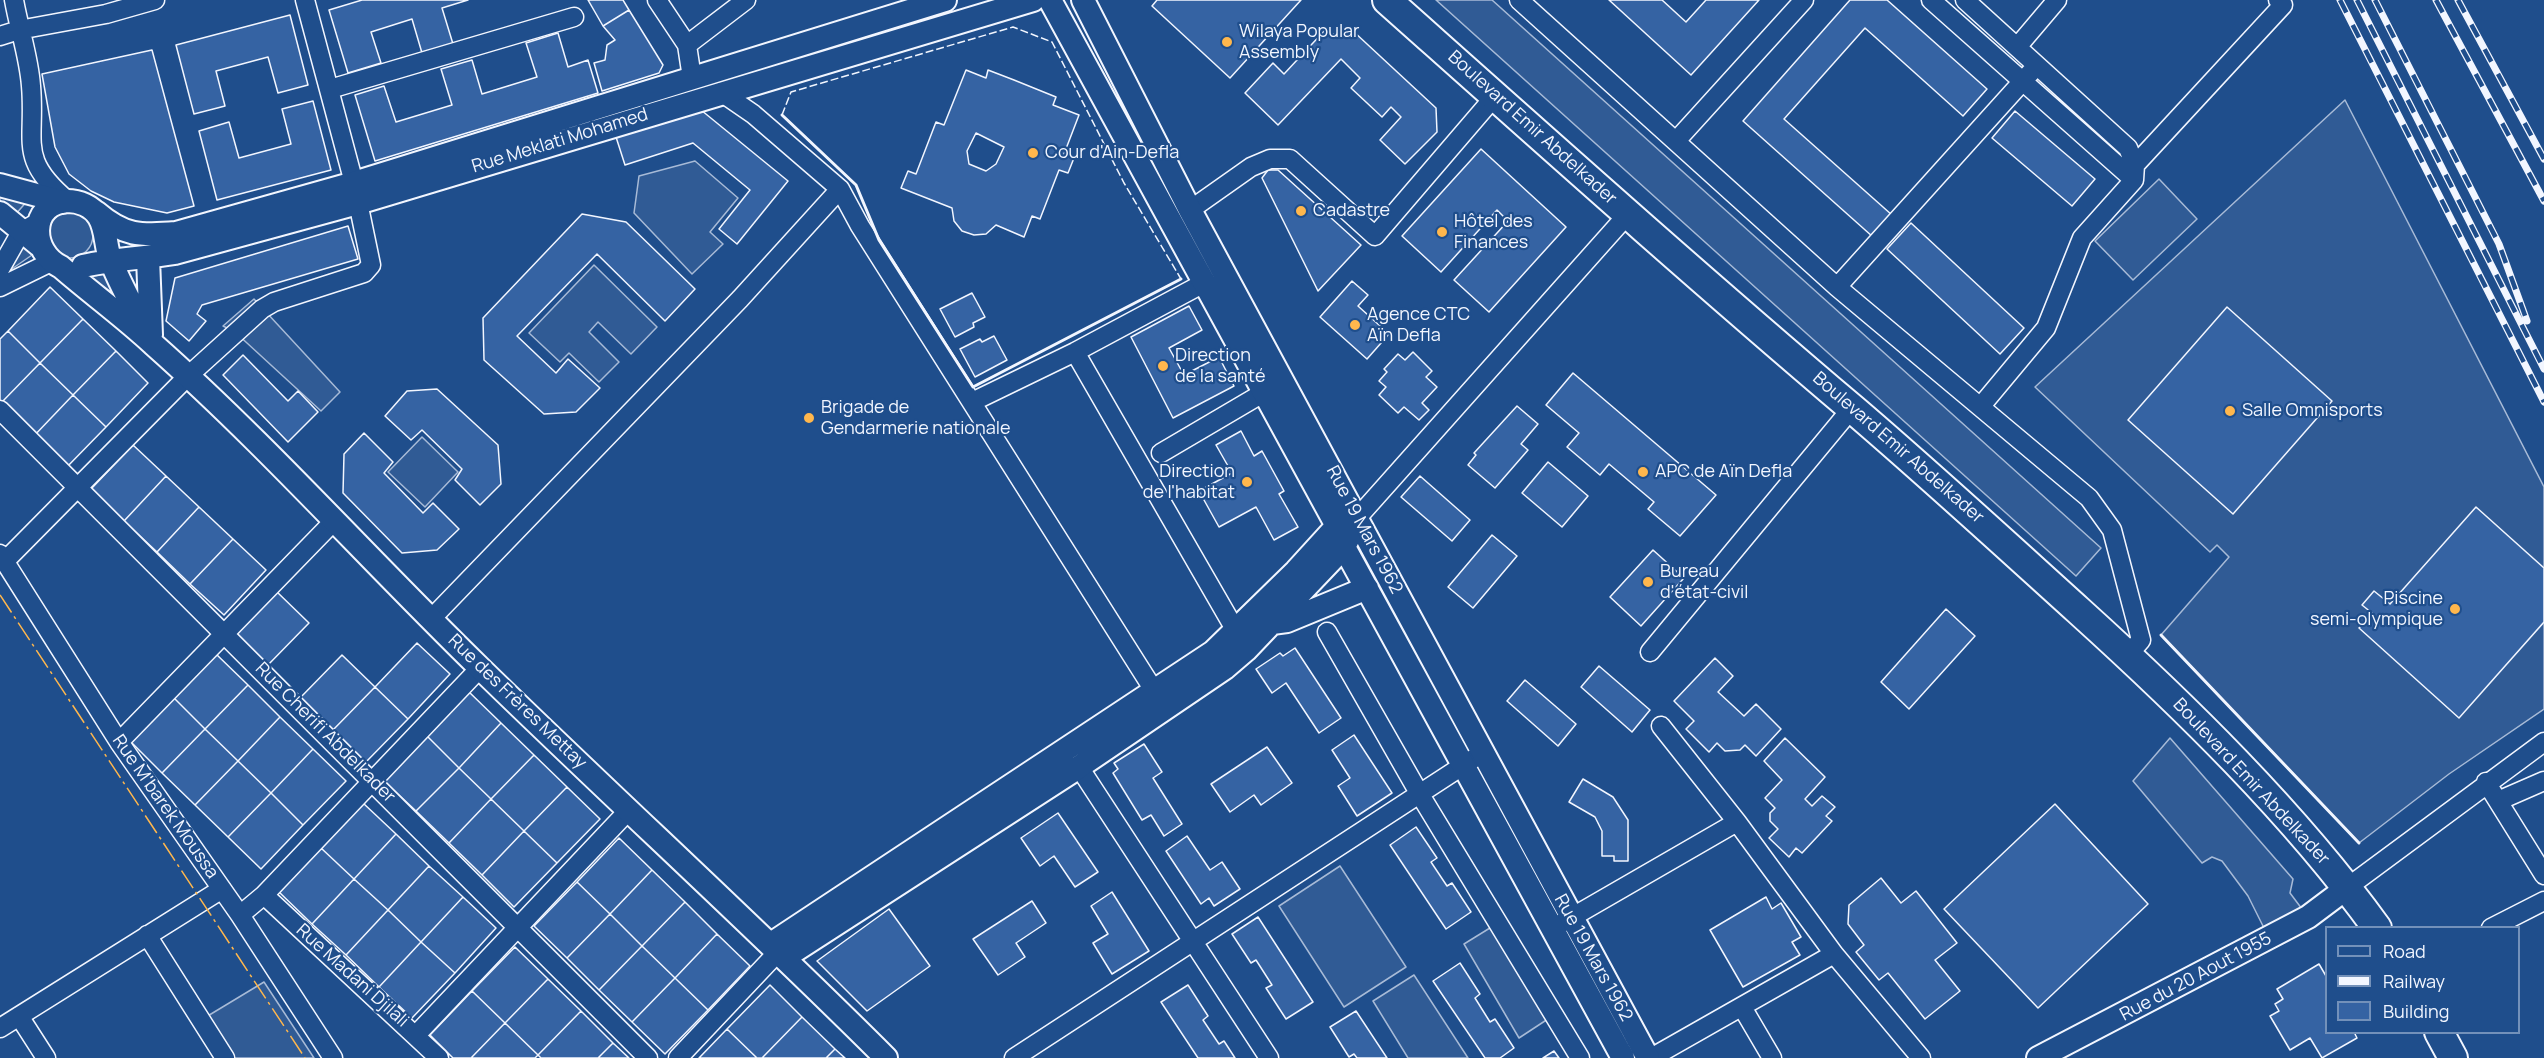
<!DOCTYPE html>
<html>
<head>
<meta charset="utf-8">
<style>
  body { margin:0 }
  #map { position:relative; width:2544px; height:1058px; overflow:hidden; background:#1f4e8c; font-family:Manrope,sans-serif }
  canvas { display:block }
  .legend { position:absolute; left:2325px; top:926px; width:195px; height:108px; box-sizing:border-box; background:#1f4e8c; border:2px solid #7391ba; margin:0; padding:8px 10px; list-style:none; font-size:18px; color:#f2f6ff }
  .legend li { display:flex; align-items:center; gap:12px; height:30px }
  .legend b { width:30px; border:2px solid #7391ba }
</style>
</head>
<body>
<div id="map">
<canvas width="2544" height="1058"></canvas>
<ul class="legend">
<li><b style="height:8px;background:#1f4e8c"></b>Road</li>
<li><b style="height:8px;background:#f2f6ff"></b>Railway</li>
<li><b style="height:16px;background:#3563a3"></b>Building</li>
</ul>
</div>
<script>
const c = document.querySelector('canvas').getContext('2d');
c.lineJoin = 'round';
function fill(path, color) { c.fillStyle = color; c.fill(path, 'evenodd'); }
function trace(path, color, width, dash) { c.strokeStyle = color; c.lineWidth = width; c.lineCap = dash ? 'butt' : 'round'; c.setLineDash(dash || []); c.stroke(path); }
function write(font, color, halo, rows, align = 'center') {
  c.font = font + ' Manrope,sans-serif'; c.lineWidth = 4.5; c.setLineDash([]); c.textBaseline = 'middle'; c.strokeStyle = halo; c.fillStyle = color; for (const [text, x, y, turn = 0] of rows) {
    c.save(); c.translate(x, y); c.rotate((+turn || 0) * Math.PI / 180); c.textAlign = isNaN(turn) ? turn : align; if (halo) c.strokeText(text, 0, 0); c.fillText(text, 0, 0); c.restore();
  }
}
const built = new Path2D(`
  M1436,0H1492L2101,548L2076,576Z
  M2345,100L2544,487V709L2449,774L2359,843L2161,635L2229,557L2217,545L2210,552L2035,387Z
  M695,161L738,198L710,232L723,244L692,274L634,213L639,176Z
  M2159,179L2197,219L2133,280L2095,241Z
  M0,191L29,199L14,216L0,204Z
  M47 235a23 23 0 1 1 46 0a23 23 0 1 1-46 0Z
  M24,242L32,255L6,273Z
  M594,265L657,327L631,354L598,322L589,332L619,362L599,382L569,353L560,362L529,333Z
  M110,273L129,319L83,278Z
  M254,299L340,392L321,411L235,332L223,326Z
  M422,437L458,472L425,507L388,472Z
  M2170,738L2293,879L2290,893L2308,917L2269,938L2248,896L2222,861L2212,857L2202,863L2133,781Z
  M1340,866L1406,967L1344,1007L1279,906Z
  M1498,923L1554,1015L1519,1038L1464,944Z
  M1414,975L1468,1058H1408L1373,1001Z
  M264,982L314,1058H232L206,1017Z`);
fill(built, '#305b95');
trace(built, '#a8bbd7', 1.5);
const building = new Path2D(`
  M362,0H468L442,8L453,44L422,53L412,19L371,32L381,63L348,73L329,10Z
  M588,0H623L629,10L603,26Z
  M1157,0H1301L1230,78L1152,6Z
  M1609,0H1662L1686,22L1706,0H1759L1691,75Z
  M1850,0H1887L1987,89L1963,116L1865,28L1784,119L1892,215L1873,237L1743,121Z
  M629,10L663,65L659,73L602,91L594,63L605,60L607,45L615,40L603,26Z
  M290,15L308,85L278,93L268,57L216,71L225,106L194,114L176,45Z
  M1326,29L1330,35L1346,31L1350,34L1353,31L1436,108L1437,132L1405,164L1380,140L1401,117L1391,107L1382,117L1351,88L1360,78L1341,59L1278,125L1245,93L1273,63L1284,74Z
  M558,33L568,67L588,60L598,93L375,161L355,95L384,86L396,122L452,105L441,69L472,60L482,94L537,77L526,43Z
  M152,50L194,206L167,213L114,202L91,191L69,174L55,147L42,74Z
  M966,70L986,78L988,70L1014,80L1056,97L1053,105L1079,115L1064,154L1074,158L1068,173L1059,170L1040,219L1032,216L1024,237L996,225L986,234L974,235L962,231L954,221L952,208L901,188L908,171L916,174L936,122L944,125ZM976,133L1004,147L996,164L986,171L969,164L967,151Z
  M313,101L331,170L217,200L199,131L229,122L239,158L291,144L282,109Z
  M701,110L788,181L737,244L719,229L750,190L693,143L625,165L616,137Z
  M2015,111L2095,179L2072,206L1992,138Z
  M1481,149L1566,227L1489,312L1454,280L1508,221L1497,210L1441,272L1402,236Z
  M1268,170H1278L1361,245L1318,291L1262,178Z
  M582,214L626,222L695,289L665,321L597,254L517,336L556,373L568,359L600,388L576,412L544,414L484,360L483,318Z
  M1911,223L2024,328L2000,354L1887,249Z
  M348,226L358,259L202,305L197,314L206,321L189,341L166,321L175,278Z
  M1352,281L1368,295L1358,306L1389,334L1367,359L1320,317Z
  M50,287L83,319L40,363L8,331Z
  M972,293L985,317L973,323L974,327L955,337L940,309Z
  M1189,306L1202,330L1169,348L1184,375L1219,357L1234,386L1173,418L1131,337Z
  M2227,307L2332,401L2233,514L2128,420Z
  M83,319L116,351L73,395L40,363Z
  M8,331L40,363L0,404V339Z
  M994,336L1007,360L975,377L960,349L980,339L982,342Z
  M116,351L148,383L106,427L73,395Z
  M1413,352L1432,371L1426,377L1437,387L1422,403L1429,410L1419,420L1404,407L1398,413L1379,395L1386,387L1379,381L1387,372L1384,369L1398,354L1405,360Z
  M243,355L288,401L298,391L318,412L288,442L223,375Z
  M40,363L73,395L31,439L0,404Z
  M1573,373L1716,495L1680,536L1648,509L1654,502L1609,464L1600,475L1567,447L1579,433L1546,405Z
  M437,389L498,445L501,484L480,505L455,480L462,469L422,430L411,440L385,416L407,391Z
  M73,395L106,427L63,471L31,439Z
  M1517,406L1538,424L1521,444L1528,450L1495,488L1468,465L1476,455L1474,453Z
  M1241,431L1254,456L1262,451L1284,491L1279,494L1298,527L1274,540L1256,507L1219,527L1199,491L1232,473L1216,445Z
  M364,433L393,462L384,473L423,513L433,503L459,529L437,550L402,553L343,493L344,454Z
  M133,445L166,476L124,521L91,489Z
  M1548,462L1588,496L1562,527L1522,493Z
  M166,476L199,507L157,552L124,521Z
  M1420,476L1470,520L1452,541L1401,497Z
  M199,507L233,539L190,584L157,552Z
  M2476,507L2544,568V622L2459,718L2359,628L2372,613L2362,605L2374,591L2390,604Z
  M1492,535L1517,556L1473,608L1448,587Z
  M233,539L266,570L224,615L190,584Z
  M1653,550L1684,578L1641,626L1610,597Z
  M276,591L309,623L266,667L234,635Z
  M1946,609L1975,636L1909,709L1881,682Z
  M417,643L450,674L408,719L375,687Z
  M1295,648L1341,718L1319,733L1286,683L1272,693L1256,669L1280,653L1283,656Z
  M215,653L248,685L205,729L173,697Z
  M342,655L375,687L332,731L299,699Z
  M1715,658L1733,676L1718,692L1744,716L1756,704L1781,729L1756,756L1745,745L1740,750L1725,751L1717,743L1709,752L1686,729L1694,721L1674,701Z
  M1599,666L1650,710L1632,732L1581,687Z
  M1525,680L1576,724L1558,746L1507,701Z
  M248,685L280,717L238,761L205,729Z
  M375,687L408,719L365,763L332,731Z
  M468,691L501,723L459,768L426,735Z
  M173,697L205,729L162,773L130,741Z
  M280,717L313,749L271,793L238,761Z
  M501,723L534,755L491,799L459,768Z
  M205,729L238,761L195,805L162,773Z
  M426,735L459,768L416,811L383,780Z
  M1354,735L1392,793L1357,816L1338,786L1350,778L1332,750Z
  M1785,738L1825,777L1805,799L1812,806L1822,796L1835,807L1826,816L1832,821L1802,853L1796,848L1789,857L1769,838L1778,829L1770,821V813L1775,808L1765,798L1782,780L1764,761Z
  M1144,744L1162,772L1153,778L1182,824L1164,836L1151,815L1142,820L1113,773L1118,769L1114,763Z
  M1267,747L1292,783L1261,805L1254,795L1230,812L1211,784Z
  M313,749L346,781L303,825L271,793Z
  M534,755L567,787L524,831L491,799Z
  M238,761L271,793L228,837L195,805Z
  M459,768L491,799L449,843L416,811Z
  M1583,779L1613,797L1628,820V861H1614V856H1602V831L1595,817L1569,802Z
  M567,787L600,819L557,863L524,831Z
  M271,793L303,825L261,869L228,837Z
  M491,799L524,831L482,875L449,843Z
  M363,803L396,834L354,879L321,848Z
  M2055,804L2148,904L2038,1008L1944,909Z
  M1058,813L1098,872L1075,887L1054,856L1040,866L1021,838Z
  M1416,827L1437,858L1431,862L1447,886L1452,883L1471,912L1446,929L1390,845Z
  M524,831L557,863L514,907L482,875Z
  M396,834L429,866L388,910L354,879Z
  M1187,836L1210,870L1222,862L1240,889L1214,906L1209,898L1201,904L1166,851Z
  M619,838L652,870L610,914L577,882Z
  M321,848L354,879L312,924L279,892Z
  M429,866L463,897L421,942L388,910Z
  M652,870L685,902L642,946L610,914Z
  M1881,878L1901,903L1916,891L1957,943L1935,960L1960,991L1925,1019L1888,973L1879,980L1856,952L1864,945L1848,924L1849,905Z
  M354,879L388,910L346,955L312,924Z
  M577,882L610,914L567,958L534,926Z
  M1112,892L1149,951L1112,974L1093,943L1108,934L1091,906Z
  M463,897L496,928L455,973L421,942Z
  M1766,897L1772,909L1781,903L1801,937L1792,942L1800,955L1743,987L1710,930Z
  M1032,901L1046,923L1016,943L1025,957L998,975L973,939Z
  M685,902L717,934L675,978L642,946Z
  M889,909L930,966L867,1011L817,961Z
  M388,910L421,942L379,987L346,955Z
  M610,914L642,946L599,990L567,958Z
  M1258,917L1313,1002L1286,1019L1266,988L1272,985L1256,960L1251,963L1232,934Z
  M717,934L750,966L708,1010L675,978Z
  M421,942L455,973L412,1018L379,987Z
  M642,946L675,978L632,1022L599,990Z
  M515,947L548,979L505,1023L472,991Z
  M1460,963L1480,994L1475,998L1490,1022L1495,1019L1514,1048L1500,1058H1485L1433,981Z
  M2319,964L2326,976V1032H2354L2357,1038L2322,1058L2310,1038L2290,1050L2270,1016L2279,1011L2275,1004L2283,999L2277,989Z
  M675,978L708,1010L665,1054L632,1022Z
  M548,979L581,1011L538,1055L505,1023Z
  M770,985L802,1017L762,1058H757L727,1029Z
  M1188,985L1208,1016L1203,1020L1219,1044L1224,1041L1235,1058H1198L1161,1002Z
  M472,991L505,1023L471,1058H453L430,1035Z
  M581,1011L613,1043L598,1058H541L538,1055Z
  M1356,1011L1387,1058H1357L1354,1054L1349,1057L1330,1027Z
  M802,1017L835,1049L826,1058H762Z
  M505,1023L538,1055L535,1058H471Z
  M727,1029L757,1058H699Z
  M613,1043L629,1058H598Z
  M835,1049L845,1058H826Z
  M1554,1051L1559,1058H1543Z`);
fill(building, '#3563a3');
trace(building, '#f2f6ff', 1.5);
const minor = new Path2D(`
  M14,0C19,29 29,57 31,86C36,143 17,158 68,201
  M657,0L687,45L692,78
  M1519,0L1837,287L2089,498L2112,530L2141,640L2128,655
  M1931,0L2134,180L2135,165L2128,148L1965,0
  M0,36L19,30L106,14L155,0
  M687,45L746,0
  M2018,46L2057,0
  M330,89L574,17
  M721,92L753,114L840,189L860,226L1155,692
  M1676,141L1804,0
  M2135,165L2283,5L2278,0
  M1190,210L1251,167L1270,159H1290L1375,236L1495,96
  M0,269L21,232L33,225
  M0,287L51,262
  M1837,287L2031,72
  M1075,352L1236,631
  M972,402L1075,352L1204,283
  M1981,406L2046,328L2082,238L2134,180
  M0,410L648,1058
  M1161,453L1263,393
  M1358,517L1628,214
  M0,554L119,742L240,915L333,1058
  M5,561L188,376L262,309L274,302L364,273L371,265L354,183L305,0
  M431,619L740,299L840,189
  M1327,632L1419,793L1580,1058
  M1650,652L1852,408
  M1661,726L1737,822L1834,954L1921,1058
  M119,742L335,520
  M1079,767L1269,1058
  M2486,782L2544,875
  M2498,801L2544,781
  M2348,887L2544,742
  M264,895L439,1058
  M240,915L264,895L480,668
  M1562,923L1737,822
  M2491,928L2544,901
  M147,935L225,1058
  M1742,1007L1772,1058
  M19,1016L46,1058
  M0,1028L222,889
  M416,1035L629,810
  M678,1058L779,951
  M1014,1058L1473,759
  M1651,1058L1834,954`);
const tertiary = new Path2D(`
  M1050,0L1337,526L1344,547L1623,1058
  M1083,0L1190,210L1648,1058
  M0,185L63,202
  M96,212C124,236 140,236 176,233L354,183L945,0
  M0,213L39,245
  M148,258L151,335
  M83,266C114,259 144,258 175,253L358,203L1033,0
  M152,343C138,316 122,289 111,261C105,247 107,230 99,217C92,206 79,201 67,201C29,204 30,252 61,267C91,293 124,317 153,344C268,446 370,561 480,668C614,799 753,925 886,1058
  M1272,623L1287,621L1367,588
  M771,944L1213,652L1296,571L1337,526L1348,522
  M785,957L1079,767L1225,668L1246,650L1344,547L1350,535
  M2038,1058L2308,917L2348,887`);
const primary = new Path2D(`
  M1387,0C1542,138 1696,276 1854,410C1930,475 2004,543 2078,610C2183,705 2294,813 2377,928
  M2439,1032L2453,1058`);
trace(minor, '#f2f6ff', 21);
trace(tertiary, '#f2f6ff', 26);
trace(primary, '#f2f6ff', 32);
trace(minor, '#1f4e8c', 18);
trace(tertiary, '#1f4e8c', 22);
trace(primary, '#1f4e8c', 28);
const rail = new Path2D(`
  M2340,0L2544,402
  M2357,0L2544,369
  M2375,0L2499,244L2527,321
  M2436,0L2544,201
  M2458,0L2544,159`);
trace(rail, '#f2f6ff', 7);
trace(rail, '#1f4e8c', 4.5, [14]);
trace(new Path2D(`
  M782,115L791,92L1013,27L1052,42L1124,183L1181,279`), '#f2f6ff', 1.5, [8, 3]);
trace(new Path2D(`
  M782,115L856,185L879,240L973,387L1181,279
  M2161,635L2359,843`), '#f2f6ff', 3);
trace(new Path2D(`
  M0,595L305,1058`), '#ffb74d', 1.5, [21, 4.5, 3, 4.5]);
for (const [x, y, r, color] of [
  [1227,42,6,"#ffb74d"],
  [1033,153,6,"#ffb74d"],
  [1301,211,6,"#ffb74d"],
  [1442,232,6,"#ffb74d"],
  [1355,325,6,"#ffb74d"],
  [1163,366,6,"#ffb74d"],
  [2230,411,6,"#ffb74d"],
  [809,418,6,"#ffb74d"],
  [1643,472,6,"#ffb74d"],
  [1247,482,6,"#ffb74d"],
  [1648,582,6,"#ffb74d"],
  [2455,609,6,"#ffb74d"]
]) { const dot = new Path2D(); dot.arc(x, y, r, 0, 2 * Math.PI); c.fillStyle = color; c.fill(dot); trace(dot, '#1f4e8c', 2); }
write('18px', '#f2f6ff', '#1f4e8c', [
  ["Wilaya Popular",1239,32],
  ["Assembly",1239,53],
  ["Cour d'Ain-Defla",1045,153],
  ["Cadastre",1313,211],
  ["Hôtel des",1454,222],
  ["Finances",1454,243],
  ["Agence CTC",1367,315],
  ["Aïn Defla",1367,336],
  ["Direction",1175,356],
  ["de la santé",1175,377],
  ["Brigade de",821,408],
  ["Gendarmerie nationale",821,429],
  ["Salle Omnisports",2242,411],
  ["Direction",1235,472,"right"],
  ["de l'habitat",1235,493,"right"],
  ["APC de Aïn Defla",1655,472],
  ["Bureau",1660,572],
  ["d'état-civil",1660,593],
  ["Piscine",2443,599,"right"],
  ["semi-olympique",2443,620,"right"]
], 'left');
write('18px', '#f2f6ff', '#1f4e8c', [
  ["Boulevard Emir Abdelkader",1532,128,42],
  ["Rue Meklati Mohamed",560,141,-17],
  ["Boulevard Emir Abdelkader",1898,448,41],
  ["Rue 19 Mars 1962",1364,530,62],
  ["Rue des Frères Mettay",517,702,44],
  ["Rue Cherifi Abdelkader",325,733,45],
  ["Boulevard Emir Abdelkader",2251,782,47],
  ["Rue M'barek Moussa",165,807,55],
  ["Rue 19 Mars 1962",1593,958,61],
  ["Rue Madani Djilali",352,976,42],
  ["Rue du 20 Aout 1955",2196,977,-28]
]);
</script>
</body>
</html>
